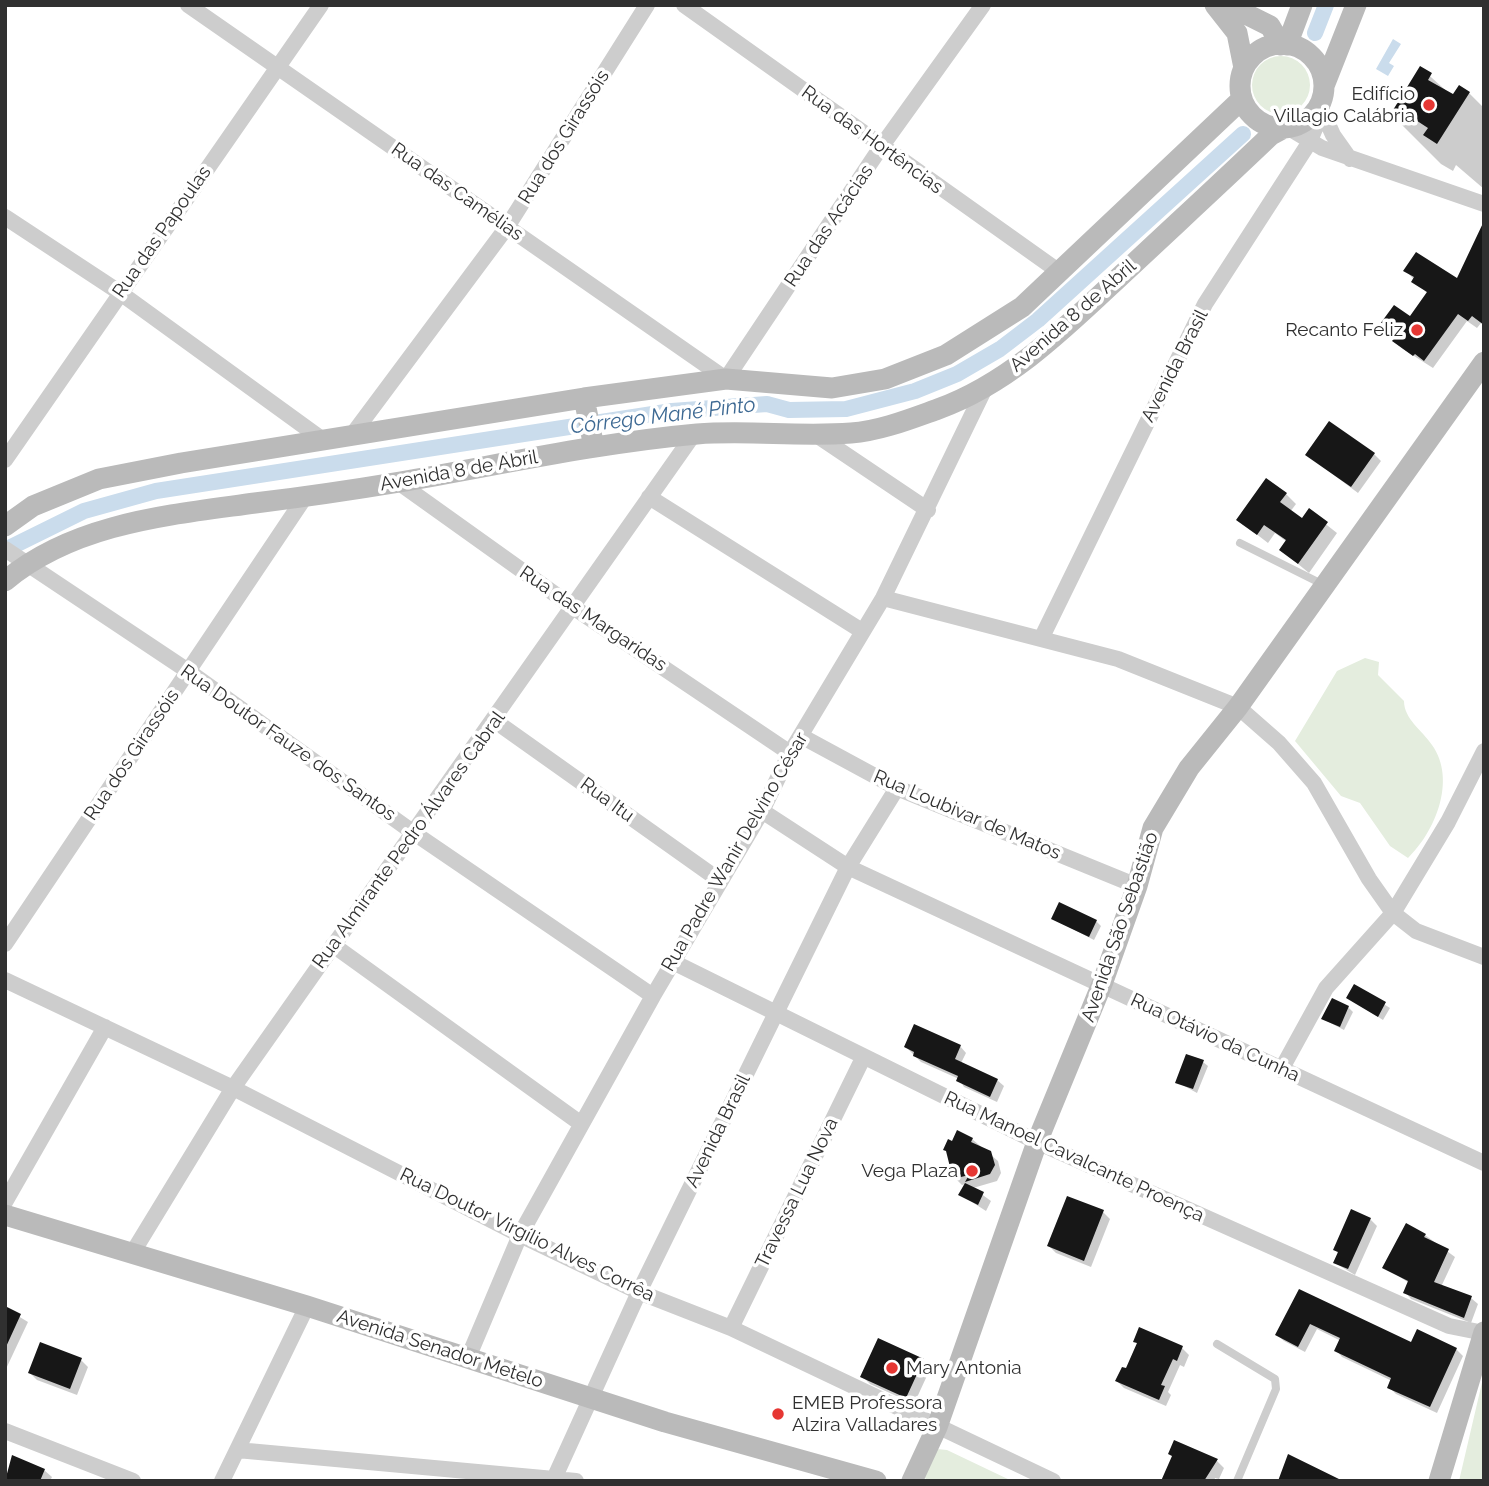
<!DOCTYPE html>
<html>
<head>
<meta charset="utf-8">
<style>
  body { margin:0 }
  #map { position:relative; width:1489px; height:1486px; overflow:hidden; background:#fff; font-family:Raleway,sans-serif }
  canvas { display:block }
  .frame { position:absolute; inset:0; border:7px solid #303030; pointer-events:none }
</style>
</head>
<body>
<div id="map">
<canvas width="1489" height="1486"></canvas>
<div class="frame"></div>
</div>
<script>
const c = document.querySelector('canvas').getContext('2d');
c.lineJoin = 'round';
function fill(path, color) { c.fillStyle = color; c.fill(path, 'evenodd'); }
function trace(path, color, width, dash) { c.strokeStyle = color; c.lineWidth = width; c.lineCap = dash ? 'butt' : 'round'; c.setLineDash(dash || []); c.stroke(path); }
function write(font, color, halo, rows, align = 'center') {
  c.font = font + ' Raleway,sans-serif'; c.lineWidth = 7; c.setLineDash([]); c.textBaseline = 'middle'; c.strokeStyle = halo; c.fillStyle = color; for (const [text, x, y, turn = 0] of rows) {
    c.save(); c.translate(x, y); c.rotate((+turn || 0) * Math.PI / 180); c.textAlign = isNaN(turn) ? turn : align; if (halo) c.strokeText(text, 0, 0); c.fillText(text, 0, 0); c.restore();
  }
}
fill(new Path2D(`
  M1252 85a29 29 0 1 1 58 0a29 29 0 1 1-58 0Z
  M1365,658L1379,662L1378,675L1404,701C1404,719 1422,730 1432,745C1457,780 1435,832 1408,858L1390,846L1360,803L1341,796L1295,741L1337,671Z
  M1484,1374V1481H1459Z
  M937,1449L947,1450L1012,1481H928L924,1477Z`), '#e4edde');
fill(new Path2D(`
  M1393,39L1401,44L1389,63L1394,66L1388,76L1376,69Z`), '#cadcec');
fill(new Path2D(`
  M1421,68L1453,97L1469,93L1484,108V189L1456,165L1453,171L1441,164L1392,115Z
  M1484,225V326L1481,323L1477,328L1467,321L1433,368L1403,349L1395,341L1397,337L1382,324L1411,318L1428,294L1405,270L1458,280Z
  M1374,454L1381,461L1358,493L1307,455Z
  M1286,494L1296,504L1290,512L1302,520L1309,511L1337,533L1309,573L1281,550L1287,542L1275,533L1268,543L1238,520Z
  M1053,919L1096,921L1101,926L1094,940Z
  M1355,986L1390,1008L1383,1020L1348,998Z
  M1348,1007L1353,1012L1344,1030L1323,1019Z
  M960,1046L966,1053L961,1063L997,1080L1004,1086L997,1102L964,1087L959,1079L921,1062L906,1047Z
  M1203,1062L1208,1066L1197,1093L1177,1082Z
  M972,1139L998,1161L1001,1173L997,1181L973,1188L991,1201L986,1211L961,1195L966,1184L962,1185L955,1178L953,1143Z
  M1103,1212L1110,1219L1091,1267L1056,1253L1049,1246Z
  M1370,1219L1377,1226L1355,1275L1335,1263L1339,1254L1335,1250Z
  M1425,1235L1455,1257L1441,1287L1471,1298L1478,1304L1471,1323L1411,1299L1405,1292L1409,1283L1385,1267Z
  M1300,1291L1411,1344L1456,1349L1463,1356L1437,1413L1396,1394L1389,1387L1392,1381L1342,1357L1336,1350L1341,1341L1317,1329L1305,1352L1284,1341L1277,1335Z
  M5,1308L28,1322L5,1371Z
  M1135,1341L1182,1348L1189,1355L1184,1367L1180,1365L1168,1392L1171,1395L1166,1406L1124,1388L1117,1381L1127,1371L1138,1345Z
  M81,1360L88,1367L77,1395L37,1380L30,1373Z
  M923,1360L931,1367L914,1404L870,1384L862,1376Z
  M1173,1457L1217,1461L1224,1468L1219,1479L1215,1478L1214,1481H1162Z
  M13,1458L44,1470L52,1477L50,1481H5Z`), '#0003');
trace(new Path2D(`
  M1315,33L1326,5
  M5,550L84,511L156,491L672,411L767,404L789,410L846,409L915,391L957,374L1000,349L1038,320L1243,134`), '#cadcec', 16);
fill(new Path2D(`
  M1420,66L1432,73L1428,80L1453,94L1459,85L1470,92L1437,144L1423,135L1428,128L1408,115L1403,123L1390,115Z
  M1484,221V325L1472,316L1468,321L1458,314L1424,361L1415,354L1413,356L1392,341L1396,336L1380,324L1394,305L1410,316L1427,292L1411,282L1414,277L1403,271L1416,252L1457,278Z
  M1329,421L1375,453L1351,487L1305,455Z
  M1266,478L1287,493L1280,502L1302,518L1309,508L1328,522L1298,564L1279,550L1286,540L1264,525L1257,535L1236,520Z
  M1059,902L1097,920L1089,937L1051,919Z
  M1354,984L1386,1002L1378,1017L1346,998Z
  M1332,998L1349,1006L1340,1027L1321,1019Z
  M914,1024L961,1045L955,1059L998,1079L990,1097L956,1081L958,1076L913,1056L914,1052L904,1047Z
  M1186,1054L1204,1060L1193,1089L1175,1083Z
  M957,1130L973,1138L971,1142L991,1151L995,1165L990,1174L965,1182L969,1175L953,1179L946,1151L943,1150L948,1139L952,1141Z
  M965,1183L984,1192L978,1205L958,1195Z
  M1067,1196L1104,1210L1084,1261L1047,1246Z
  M1351,1209L1371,1218L1348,1269L1333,1263L1338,1252L1333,1250Z
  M1406,1223L1426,1234L1424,1237L1449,1249L1434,1282L1472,1296L1464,1318L1403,1293L1408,1281L1382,1268Z
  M1299,1289L1411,1342L1417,1329L1457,1348L1430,1407L1387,1388L1391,1378L1334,1351L1340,1338L1310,1324L1298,1347L1275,1335Z
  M5,1306L21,1314L5,1349Z
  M1139,1327L1183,1346L1177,1361L1173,1359L1161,1385L1165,1386L1159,1400L1115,1381L1122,1367L1126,1368L1137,1343L1133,1342Z
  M878,1338L924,1359L906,1398L860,1377Z
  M40,1342L82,1358L70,1389L28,1373Z
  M1174,1440L1218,1459L1204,1481H1161L1172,1456L1168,1454Z
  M1288,1454L1343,1481H1278Z
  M12,1455L45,1469L40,1481H5Z`), '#171717');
trace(new Path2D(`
  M1240,543L1322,584
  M1217,1344L1275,1379L1276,1389L1237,1481`), '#cdcdcd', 8);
trace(new Path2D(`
  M188,5L726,379L881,147L983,5
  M684,5L1061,273
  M1320,106L1333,135L1350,159
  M1287,127L1322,148L1484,204
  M5,217L119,292L323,440
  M815,434L928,510
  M352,435L507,227L647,5
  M5,460L321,5
  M398,482L573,607L790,753
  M649,497L862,631
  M5,549L188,671L414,833L653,996
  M883,598L1118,659L1238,707L1279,743L1314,783L1369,879L1393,913L1416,931L1484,957
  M1042,637L1205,304L1309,143L1317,124L1319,104
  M495,721L719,880
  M801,736L897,788L1137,886
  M762,811L848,867L1484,1163
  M5,944L305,497
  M333,945L580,1123
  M673,962L1037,1142L1449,1326L1484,1333
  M5,980L233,1088L520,1235L639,1292L731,1328L1053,1481
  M1281,1070L1326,988L1393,913L1448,822L1484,751
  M5,1202L105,1027
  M133,1252L233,1088L694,434
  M731,1328L863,1058
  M468,1358L520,1235L653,996L762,811L790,753L883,598L986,386
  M5,1431L133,1481
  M237,1450L576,1481
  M222,1481L307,1306
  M553,1481L639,1292L776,1013L848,867L897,788`), '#cdcdcd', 16);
trace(new Path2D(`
  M1215,5L1237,33L1244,68
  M1228,5L1270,26L1281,45
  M1240 86a42 42 0 1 1 84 0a42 42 0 1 1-84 0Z
  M1287,45L1302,5
  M1324,86L1356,5
  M584,398L594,447
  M5,526L33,506L99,479L181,463L584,398L726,379L832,388L885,379L946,355L1022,307L1242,99
  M5,581C74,523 169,515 255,503C304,497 352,490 400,482C499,465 597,443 697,434C748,430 799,437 851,433C880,431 910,419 938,409C1013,382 1071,322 1128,269C1176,224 1224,180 1271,135L1284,128
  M5,1215L307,1306L665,1422L876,1481
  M912,1481L937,1427L1037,1142L1102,984L1137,886L1153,828L1189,768L1238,707L1484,362
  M1439,1481L1484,1332`), '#bababa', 21);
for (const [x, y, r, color] of [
  [1429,105,7,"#e63733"],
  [1417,330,7,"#e63733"],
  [972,1171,7,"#e63733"],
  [892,1368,7,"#e63733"],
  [778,1414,7,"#e63733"]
]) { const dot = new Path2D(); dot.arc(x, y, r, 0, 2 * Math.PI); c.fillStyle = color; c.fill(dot); trace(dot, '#fff', 2.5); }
write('19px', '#303030', '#fff', [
  ["Edifício",1415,94],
  ["Villagio Calábria",1415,116],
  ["Recanto Feliz",1403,330],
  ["Vega Plaza",958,1171],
  ["Mary Antonia",906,1368,"left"],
  ["EMEB Professora",792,1403,"left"],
  ["Alzira Valladares",792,1425,"left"]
], 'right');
write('19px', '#303030', '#fff', [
  ["Rua dos Girassóis",564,137,-58],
  ["Rua das Hortências",872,140,36],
  ["Rua das Camélias",457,192,35],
  ["Rua das Acácias",829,226,-56],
  ["Rua das Papoulas",162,232,-55],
  ["Avenida 8 de Abril",1073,316,-41],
  ["Avenida Brasil",1175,366,-63],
  ["Avenida 8 de Abril",459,471,-10],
  ["Rua das Margaridas",593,619,34],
  ["Rua Doutor Fauze dos Santos",288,743,35],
  ["Rua dos Girassóis",132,755,-56],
  ["Rua Itu",607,800,36],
  ["Rua Loubivar de Matos",967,815,23],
  ["Rua Almirante Pedro Álvares Cabral",409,840,-54],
  ["Rua Padre Wanir Delvino César",735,852,-60],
  ["Avenida São Sebastião",1120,927,-71],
  ["Rua Otávio da Cunha",1215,1038,25],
  ["Avenida Brasil",718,1131,-64],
  ["Rua Manoel Cavalcante Proença",1074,1157,25],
  ["Travessa Lua Nova",797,1193,-64],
  ["Rua Doutor Virgílio Alves Corrêa",527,1235,26],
  ["Avenida Senador Metelo",440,1349,18]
]);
write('italic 21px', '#3d6993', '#fff', [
  ["Córrego Mané Pinto",663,416,-7]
]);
</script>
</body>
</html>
